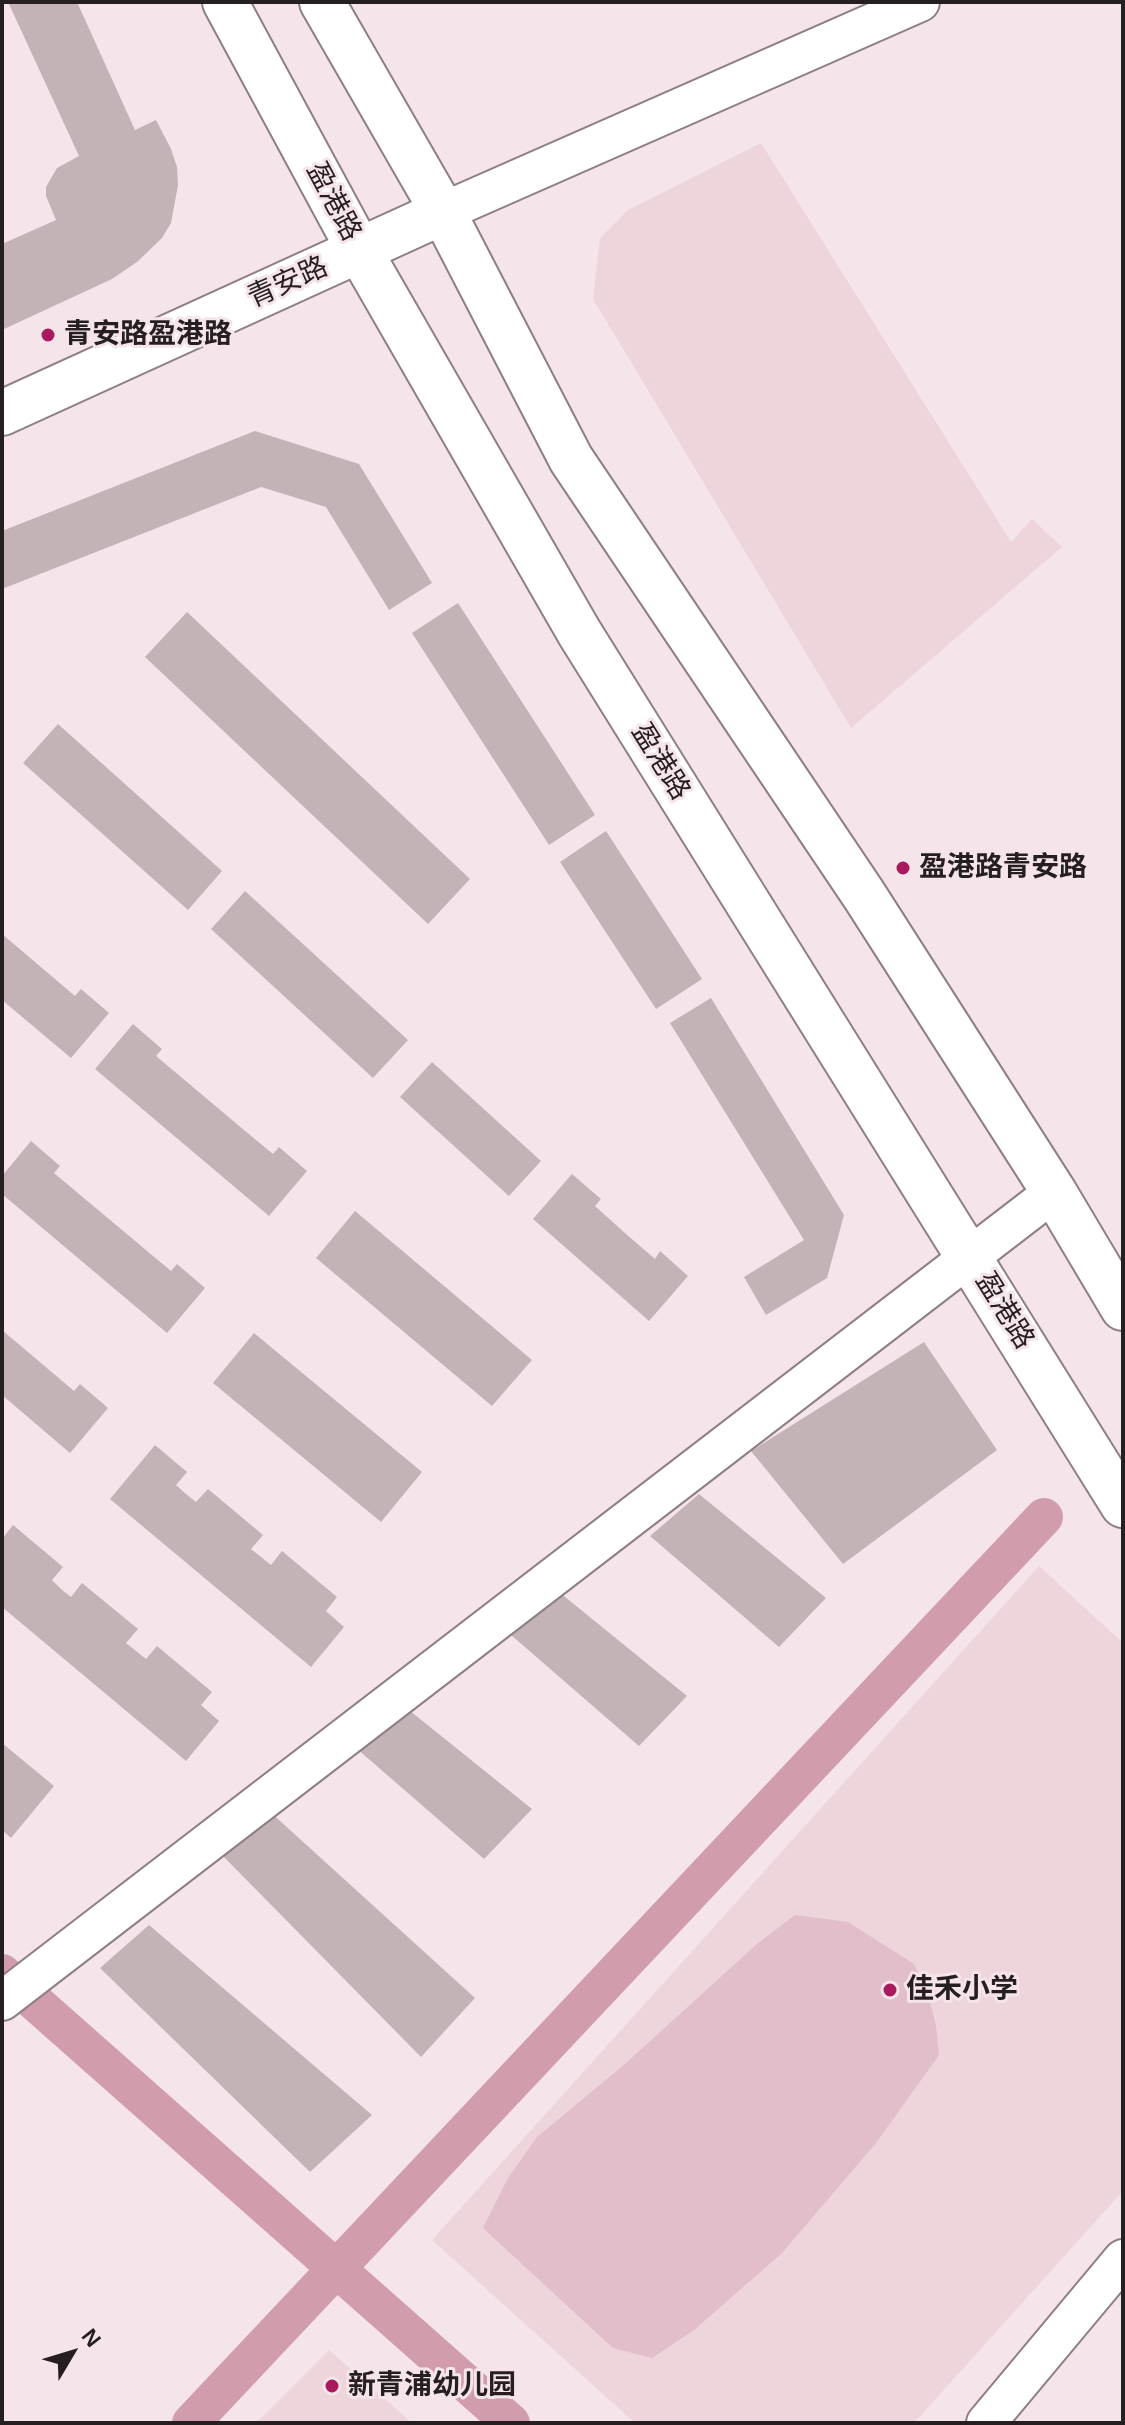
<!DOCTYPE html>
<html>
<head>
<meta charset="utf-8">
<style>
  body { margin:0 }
  #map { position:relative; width:1125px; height:2425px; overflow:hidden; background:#f5e4e9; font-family:Helvetica,sans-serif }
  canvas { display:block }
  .frame { position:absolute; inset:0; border:4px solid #251f21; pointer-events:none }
  .north { position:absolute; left:32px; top:2313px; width:80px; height:80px; -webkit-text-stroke:6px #f5e4e9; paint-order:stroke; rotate:52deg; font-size:22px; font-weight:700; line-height:32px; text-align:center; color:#251f21 }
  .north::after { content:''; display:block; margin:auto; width:28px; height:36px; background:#251f21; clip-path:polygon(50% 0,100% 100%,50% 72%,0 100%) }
</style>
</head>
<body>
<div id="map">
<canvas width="1125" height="2425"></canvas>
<div class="frame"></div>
<div class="north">N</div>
</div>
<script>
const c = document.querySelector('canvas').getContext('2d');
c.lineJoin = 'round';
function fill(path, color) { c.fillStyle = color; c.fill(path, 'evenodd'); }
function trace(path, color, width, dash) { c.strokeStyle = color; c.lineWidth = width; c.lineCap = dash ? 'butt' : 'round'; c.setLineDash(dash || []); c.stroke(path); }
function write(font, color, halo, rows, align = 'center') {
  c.font = font + ' Helvetica,"Noto Sans SC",sans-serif'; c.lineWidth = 6; c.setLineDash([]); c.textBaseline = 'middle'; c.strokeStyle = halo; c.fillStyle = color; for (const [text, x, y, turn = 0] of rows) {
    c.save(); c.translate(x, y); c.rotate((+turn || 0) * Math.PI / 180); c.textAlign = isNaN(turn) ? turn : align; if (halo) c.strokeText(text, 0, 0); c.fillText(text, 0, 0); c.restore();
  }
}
fill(new Path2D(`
  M761,143L1011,542L1032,519L1062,547L851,728L593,299L600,238L628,210Z
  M1039,1566L1123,1643V2191L914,2423H635L432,2240Z
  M329,2350L412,2423H256Z`), '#eed5dc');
fill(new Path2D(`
  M795,1915L848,1922L914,1964L928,1994L936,2026L939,2055L876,2143L782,2253L694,2330L652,2358L613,2348L483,2228L508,2178L537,2137L625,2064L757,1944Z`), '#e1bec9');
trace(new Path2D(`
  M2,1973L511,2423
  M191,2423L1044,1517`), '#d19dad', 38);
fill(new Path2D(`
  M8,2H77L135,130L156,120L171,149L177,167L178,185L171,223L162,238L137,262L112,279L2,330V244L56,220L46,196V187L57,168L79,156Z
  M255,431L359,464L432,583L389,610L326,507L261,487L2,589V531Z
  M458,603L595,815L549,845L412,633Z
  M187,612L470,879L428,924L145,657Z
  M58,724L222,871L188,910L23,763Z
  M606,831L702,979L656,1009L560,862Z
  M245,891L408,1040L373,1078L211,929Z
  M2,934L75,996L81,989L109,1013L71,1058L2,1000Z
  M711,998L844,1215L827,1278L766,1315L744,1277L804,1240L670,1023Z
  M133,1024L162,1049L156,1056L244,1130L273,1154L279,1147L307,1171L269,1216L95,1069Z
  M432,1062L541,1161L509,1196L400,1097Z
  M31,1141L60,1166L54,1173L171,1271L177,1264L205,1288L167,1333L2,1194V1176Z
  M572,1174L601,1199L595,1206L626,1234L655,1259L660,1251L688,1276L649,1321L533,1219Z
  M355,1211L532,1360L492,1406L316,1258Z
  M2,1330L74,1391L80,1384L108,1408L70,1453L2,1395Z
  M254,1333L422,1472L381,1522L213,1383Z
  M924,1342L997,1450L843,1564L751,1451Z
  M155,1445L187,1472L176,1485L186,1494L196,1502L208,1489L263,1535L251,1549L271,1565L282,1551L337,1597L326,1611L344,1627L311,1667L110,1499Z
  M699,1494L826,1598L779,1647L650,1536Z
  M13,1525L63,1567L52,1580L61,1589L71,1597L82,1583L138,1629L126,1643L146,1659L157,1646L212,1692L201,1705L219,1721L186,1761L2,1607V1539Z
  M559,1592L687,1696L639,1746L511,1635Z
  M404,1706L532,1809L484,1859L356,1748Z
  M2,1743L54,1786L11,1838L2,1830Z
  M268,1810L475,1998L421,2057L219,1852Z
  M149,1925L372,2115L310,2172L100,1968Z`), '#c3b3b7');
const minor = new Path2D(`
  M443,212L920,2
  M2,2001L1054,1192
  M986,2423L1123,2259`);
const secondary = new Path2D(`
  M225,2L359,250L579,632L1123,1505
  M322,2L443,212L571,459L864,895L1054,1192L1123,1308
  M2,413L443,212`);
trace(minor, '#8e7f84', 42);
trace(secondary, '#8e7f84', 48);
trace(minor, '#fff', 38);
trace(secondary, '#fff', 44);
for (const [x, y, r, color] of [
  [48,335,8,"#a71a5d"],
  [903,868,8,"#a71a5d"],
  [890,1990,8,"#a71a5d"],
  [332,2386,8,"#a71a5d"]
]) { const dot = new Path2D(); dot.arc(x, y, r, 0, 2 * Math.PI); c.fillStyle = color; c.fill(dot); trace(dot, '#f5e4e9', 3); }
write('28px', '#251f21', '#f5e4e9', [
  ["盈港路",333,202,62],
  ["青安路",288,283,-24],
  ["盈港路",660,762,58],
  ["盈港路",1004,1311,58]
]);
write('bold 28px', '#251f21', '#f5e4e9', [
  ["青安路盈港路",64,335],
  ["盈港路青安路",919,868],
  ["佳禾小学",906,1990],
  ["新青浦幼儿园",348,2386]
], 'left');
</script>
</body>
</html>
